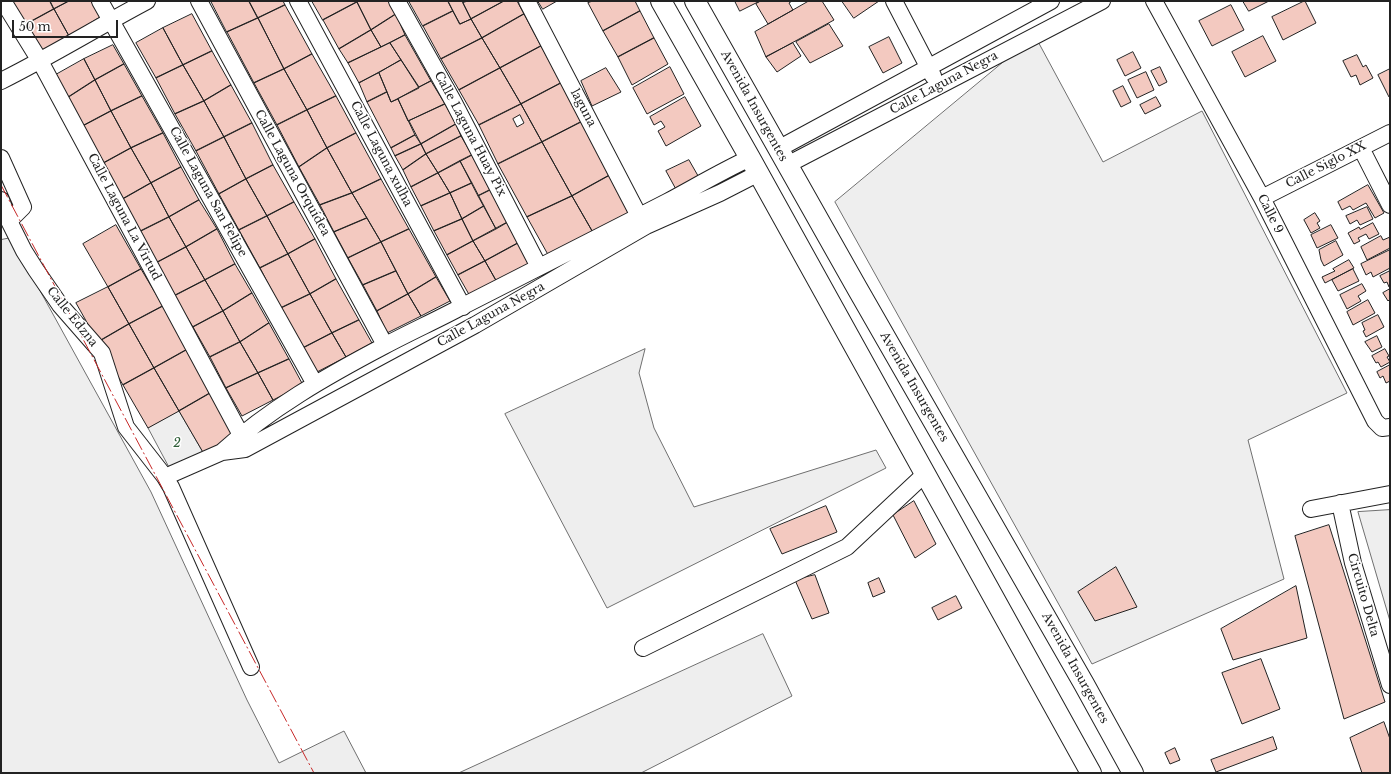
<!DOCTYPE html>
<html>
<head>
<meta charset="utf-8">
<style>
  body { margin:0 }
  #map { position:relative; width:1391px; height:774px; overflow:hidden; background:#fff; font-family:"Libre Baskerville",serif }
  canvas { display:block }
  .frame { position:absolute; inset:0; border:2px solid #222; pointer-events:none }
  .scale { position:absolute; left:12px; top:20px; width:106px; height:18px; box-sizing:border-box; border:2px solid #222; border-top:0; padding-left:5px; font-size:12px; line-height:14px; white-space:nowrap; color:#222; -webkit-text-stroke:3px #fff; paint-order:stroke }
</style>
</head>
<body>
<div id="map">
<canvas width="1391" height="774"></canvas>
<div class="frame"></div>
<div class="scale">50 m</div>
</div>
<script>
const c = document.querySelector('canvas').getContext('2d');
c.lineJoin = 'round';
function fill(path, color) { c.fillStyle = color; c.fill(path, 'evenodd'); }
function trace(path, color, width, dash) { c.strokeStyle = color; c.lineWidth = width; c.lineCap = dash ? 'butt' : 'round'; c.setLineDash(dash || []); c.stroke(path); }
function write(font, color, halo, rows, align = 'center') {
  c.font = font + ' "Libre Baskerville",serif'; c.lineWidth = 3; c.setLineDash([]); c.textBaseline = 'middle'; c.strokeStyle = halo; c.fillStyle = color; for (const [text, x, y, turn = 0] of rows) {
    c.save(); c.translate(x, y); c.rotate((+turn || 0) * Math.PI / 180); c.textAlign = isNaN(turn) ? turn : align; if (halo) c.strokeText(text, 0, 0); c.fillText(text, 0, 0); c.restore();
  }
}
const green = new Path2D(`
  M1035,36L1103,162L1202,111L1347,393L1248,440L1284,579L1092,664L835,202Z
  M11,238L151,492L247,700L279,763L344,731L366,773H1V240Z
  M645,349L639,373L654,428L694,507L876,450L886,468L607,608L505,414Z
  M179,411L204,454L171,471L148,428Z
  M1390,510V621L1358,512Z
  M763,634L792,696L641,773H459Z`);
fill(green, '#eee');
trace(green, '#6f6f6f', 1);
const building = new Path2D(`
  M9,1H50L54,9L21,27Z
  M50,1H69L54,9Z
  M69,1H91L100,17L69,36L54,9Z
  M211,1H249L258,18L227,32Z
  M249,1H283L285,5L258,18Z
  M312,1H357V2L323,20Z
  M359,1H388L396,14L371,30L357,2Z
  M409,1H448L453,11L423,26Z
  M448,1H462L471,19L460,24Z
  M468,1H504L471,19L463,3Z
  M504,1H517L524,14L482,38L471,19Z
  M538,1H557L543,9Z
  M593,1H635L640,11L603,31L588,3Z
  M735,1H760L740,11Z
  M761,1H792L789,3L793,10L768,24L756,4Z
  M809,1H822L834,20L766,57L755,32Z
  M842,1H879L854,18Z
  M1243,1H1269L1249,11Z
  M1305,1L1316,23L1283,40L1272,17Z
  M357,2L371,30L339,49L323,20Z
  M285,5L312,54L284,69L258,18Z
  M1231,5L1244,30L1212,46L1199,21Z
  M54,9L69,36L37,54L21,27Z
  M453,11L460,24L471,19L482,38L441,59L423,26Z
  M640,11L654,38L618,57L603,31Z
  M192,14L212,51L183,65L163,28Z
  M396,14L405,35L381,47L371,30Z
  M524,14L541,46L500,68L482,38Z
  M258,18L284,69L254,83L227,32Z
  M829,24L843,46L810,63L796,42Z
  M163,28L183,65L156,78L136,43Z
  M371,30L381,47L348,63L339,49Z
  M405,35L431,81L419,87L390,43Z
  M1263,36L1276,61L1245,77L1232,52Z
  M889,37L902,63L883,73L869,47Z
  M482,38L500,68L459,90L441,59Z
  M654,38L668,64L632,85L618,57Z
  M390,43L401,60L359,83L348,63Z
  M793,43L801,56L777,72L766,57Z
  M113,45L124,64L95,80L84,59Z
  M541,46L561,83L521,104L500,68Z
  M212,51L231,85L204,101L183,65Z
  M1133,52L1141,68L1125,76L1117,60Z
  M312,54L336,96L307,110L284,69Z
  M1357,55L1363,67L1366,65L1373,78L1360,85L1356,75L1351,77L1343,61Z
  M84,59L95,80L64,100L52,77Z
  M401,60L419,88L391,102L379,73Z
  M124,64L142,96L111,111L95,80Z
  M183,65L204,101L175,114L156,78Z
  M670,67L684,94L647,114L633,88Z
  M1160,67L1167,82L1159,86L1151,71Z
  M500,68L521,104L479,125L459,90Z
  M606,68L621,92L592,106L581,81Z
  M284,69L307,110L277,125L254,83Z
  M1390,69V96L1389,97L1378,75Z
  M1146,72L1154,90L1137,98L1128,80Z
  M379,73L387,92L367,102L359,83Z
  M95,80L111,111L79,128L64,100Z
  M431,81L445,104L408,121L398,99Z
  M561,83L581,122L542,142L521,104Z
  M231,85L252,123L224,137L204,101Z
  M1123,86L1131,102L1121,107L1113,91Z
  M387,92L391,102L398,99L415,135L391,148L367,102Z
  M142,96L163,133L131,148L111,111Z
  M336,96L356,133L327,148L307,110Z
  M685,97L701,126L666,146L658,131L665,127L661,121L654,125L650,117Z
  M1156,97L1161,106L1145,114L1140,105Z
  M204,101L224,137L196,151L175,114Z
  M445,104L456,124L421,144L409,121Z
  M521,104L542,142L498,164L479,125Z
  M307,110L327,148L299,167L277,125Z
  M111,111L131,148L100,165L79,128Z
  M520,115L524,123L517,127L513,119Z
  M581,122L610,175L572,196L542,142Z
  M252,123L273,165L246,179L224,137Z
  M456,124L461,136L426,154L421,144Z
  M163,133L181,167L151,183L131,148Z
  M356,133L381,179L352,193L327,148Z
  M415,135L421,144L395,156L391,148Z
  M461,136L472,155L438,173L426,154Z
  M224,137L246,179L219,194L196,151Z
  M542,142L572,196L527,217L498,164Z
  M421,144L426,154L403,170L395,156Z
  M131,148L151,183L121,200L100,165Z
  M327,148L352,193L320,205L299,167Z
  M426,154L438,173L411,187L403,170Z
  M472,155L490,190L478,196L460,161Z
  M689,160L701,181L678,193L666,171Z
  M460,161L472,183L450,193L438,173Z
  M273,165L294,202L267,216L246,179Z
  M181,167L199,200L169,217L151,183Z
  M438,173L450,193L421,206L411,187Z
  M610,175L631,216L595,236L572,196Z
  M246,179L267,216L239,230L219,194Z
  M381,179L409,229L381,242L352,193Z
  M151,183L169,217L139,232L121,200Z
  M472,183L484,206L462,219L450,193Z
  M1368,185L1384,213L1375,218L1366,203L1353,210L1350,206L1342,210L1338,202Z
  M490,190L508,222L496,229L478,196Z
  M352,193L367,218L334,232L320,205Z
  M450,193L462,219L434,231L421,206Z
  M572,196L595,236L551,260L527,217Z
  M199,200L217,229L186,247L169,217Z
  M294,202L315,239L288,254L267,216Z
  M484,206L496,229L473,241L462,219Z
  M1367,207L1373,219L1360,225L1357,220L1350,224L1346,216Z
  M1315,213L1320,221L1317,223L1320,228L1311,233L1304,220Z
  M267,216L288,254L260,268L239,230Z
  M169,217L186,247L156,263L139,232Z
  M367,218L381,242L348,258L334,232Z
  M462,219L473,241L447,255L434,231Z
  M508,222L520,242L485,261L473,241Z
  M1373,223L1379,234L1369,239L1366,234L1358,238L1360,241L1354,244L1348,233L1359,227L1360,229Z
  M116,225L141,269L108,287L83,244Z
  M1331,225L1338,238L1317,248L1311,235Z
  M217,229L235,264L205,280L186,247Z
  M409,229L436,277L408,294L381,242Z
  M1381,236L1383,240L1390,237V248L1367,260L1361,247Z
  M315,239L336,279L310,294L288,254Z
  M473,241L485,261L458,275L447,255Z
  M1336,241L1343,255L1324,266L1321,260L1319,250Z
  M381,242L396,271L363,285L348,258Z
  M520,242L533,267L498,284L485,261Z
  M186,247L205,280L174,296L156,263Z
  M1390,250V268L1373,277L1371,272L1366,275L1361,264Z
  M288,254L310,294L281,308L260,268Z
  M1349,260L1354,268L1325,283L1322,277L1335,271L1333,269Z
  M485,261L498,284L471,298L458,275Z
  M235,264L252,293L223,311L205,280Z
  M141,269L163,306L129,324L108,287Z
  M1353,269L1359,281L1338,291L1332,280Z
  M396,271L408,294L377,311L363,285Z
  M1390,271V287H1389L1387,282L1384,283L1380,276Z
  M436,277L450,301L421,316L408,294Z
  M336,279L359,320L332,333L310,294Z
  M205,280L223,311L193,327L174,296Z
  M1362,284L1366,291L1358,296L1361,301L1347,309L1340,295Z
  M108,287L129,324L98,342L76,303Z
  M1390,289V299L1388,301L1383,293Z
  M252,293L269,323L240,342L223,311Z
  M310,294L332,333L303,348L281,308Z
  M408,294L421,316L387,333L377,311Z
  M1368,300L1375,313L1353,325L1347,312Z
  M163,306L188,349L154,368L129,324Z
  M223,311L240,342L210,357L193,327Z
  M1378,315L1384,327L1366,337L1363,331L1365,330L1362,323Z
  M359,320L372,343L346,357L332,333Z
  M269,323L289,359L258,373L240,342Z
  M129,324L154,368L123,385L98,342Z
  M332,333L346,357L317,372L303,348Z
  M1377,336L1382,347L1372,352L1365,342Z
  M240,342L258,373L226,388L210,357Z
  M188,349L212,392L179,411L154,368Z
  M1385,349L1389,356L1387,357L1390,362L1381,367L1378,362L1376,363L1372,356Z
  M289,359L303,385L273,400L258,373Z
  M1390,365V381L1386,383L1383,376L1380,378L1377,372Z
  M154,368L179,411L148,428L123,385Z
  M258,373L273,400L242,416L226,388Z
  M212,392L237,437L204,454L179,411Z
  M914,501L936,544L915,558L893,515Z
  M826,506L837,532L782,554L770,529Z
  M1329,525L1385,702L1344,719L1295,536Z
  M1116,567L1137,607L1095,621L1078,592Z
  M815,575L829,613L812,619L795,580Z
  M879,578L885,592L873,597L868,583Z
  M1296,586L1307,638L1233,660L1221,629Z
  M956,596L962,608L938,620L932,608Z
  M1261,659L1280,709L1242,724L1222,673Z
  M1384,722L1390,739V773H1362L1350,738Z
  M1273,737L1277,749L1216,772L1211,760Z
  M1175,748L1180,760L1170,764L1165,753Z`);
fill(building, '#f3c9c0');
trace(building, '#222', 1);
const minor = new Path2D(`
  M3,1L40,61L241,435
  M100,1L315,384
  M199,1L385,345
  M298,1L463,307
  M397,1L453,101L539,267
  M527,1L639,216
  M894,1L933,76
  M1154,1L1262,198L1375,421L1382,428L1390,427
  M1,81C51,56 98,27 147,1
  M1361,148L1390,205
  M778,149L1051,1
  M1,158L23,207L9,221
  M787,165L1102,1
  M1262,198L1390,133
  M1,200L9,221L24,251L36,270L60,305L102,353L126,427L165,477L171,487L251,667
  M222,452C269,409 327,376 384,346C410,332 437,320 463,306C531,271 599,236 667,202C695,187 722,171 750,158
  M165,477L222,452L245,449L475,325L646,226L720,193L759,173
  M1340,503L1353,563L1390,685
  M1311,509L1390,494
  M643,648L847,547L925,474`);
const major = new Path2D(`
  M661,1L750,158L1091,773
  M695,1L857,288L1084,684L1133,773`);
trace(minor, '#222', 18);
trace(major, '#222', 22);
trace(minor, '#fff', 16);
trace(major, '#fff', 20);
trace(new Path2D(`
  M1,185L314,773`), '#c62828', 1, [14, 3, 2, 3]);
write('12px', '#222', '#fff', [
  ["Calle Laguna Negra",944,83,-28],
  ["Avenida Insurgentes",754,106,61],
  ["laguna",583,108,62],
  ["Calle Laguna Huay Pix",470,134,62],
  ["Calle Laguna xulha",381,154,62],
  ["Calle Siglo XX",1326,165,-27],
  ["Calle Laguna Orquídea",292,173,61],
  ["Calle Laguna San Felipe",208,192,61],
  ["Calle 9",1270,214,63],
  ["Calle Laguna La Virtud",124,217,62],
  ["Calle Laguna Negra",491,315,-29],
  ["Calle Edzna",72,317,51],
  ["Avenida Insurgentes",914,387,60],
  ["Circuito Delta",1363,595,74],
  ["Avenida Insurgentes",1075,668,61]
]);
write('italic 12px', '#2f5e38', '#fff', [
  ["2",177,444]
]);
</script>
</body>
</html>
